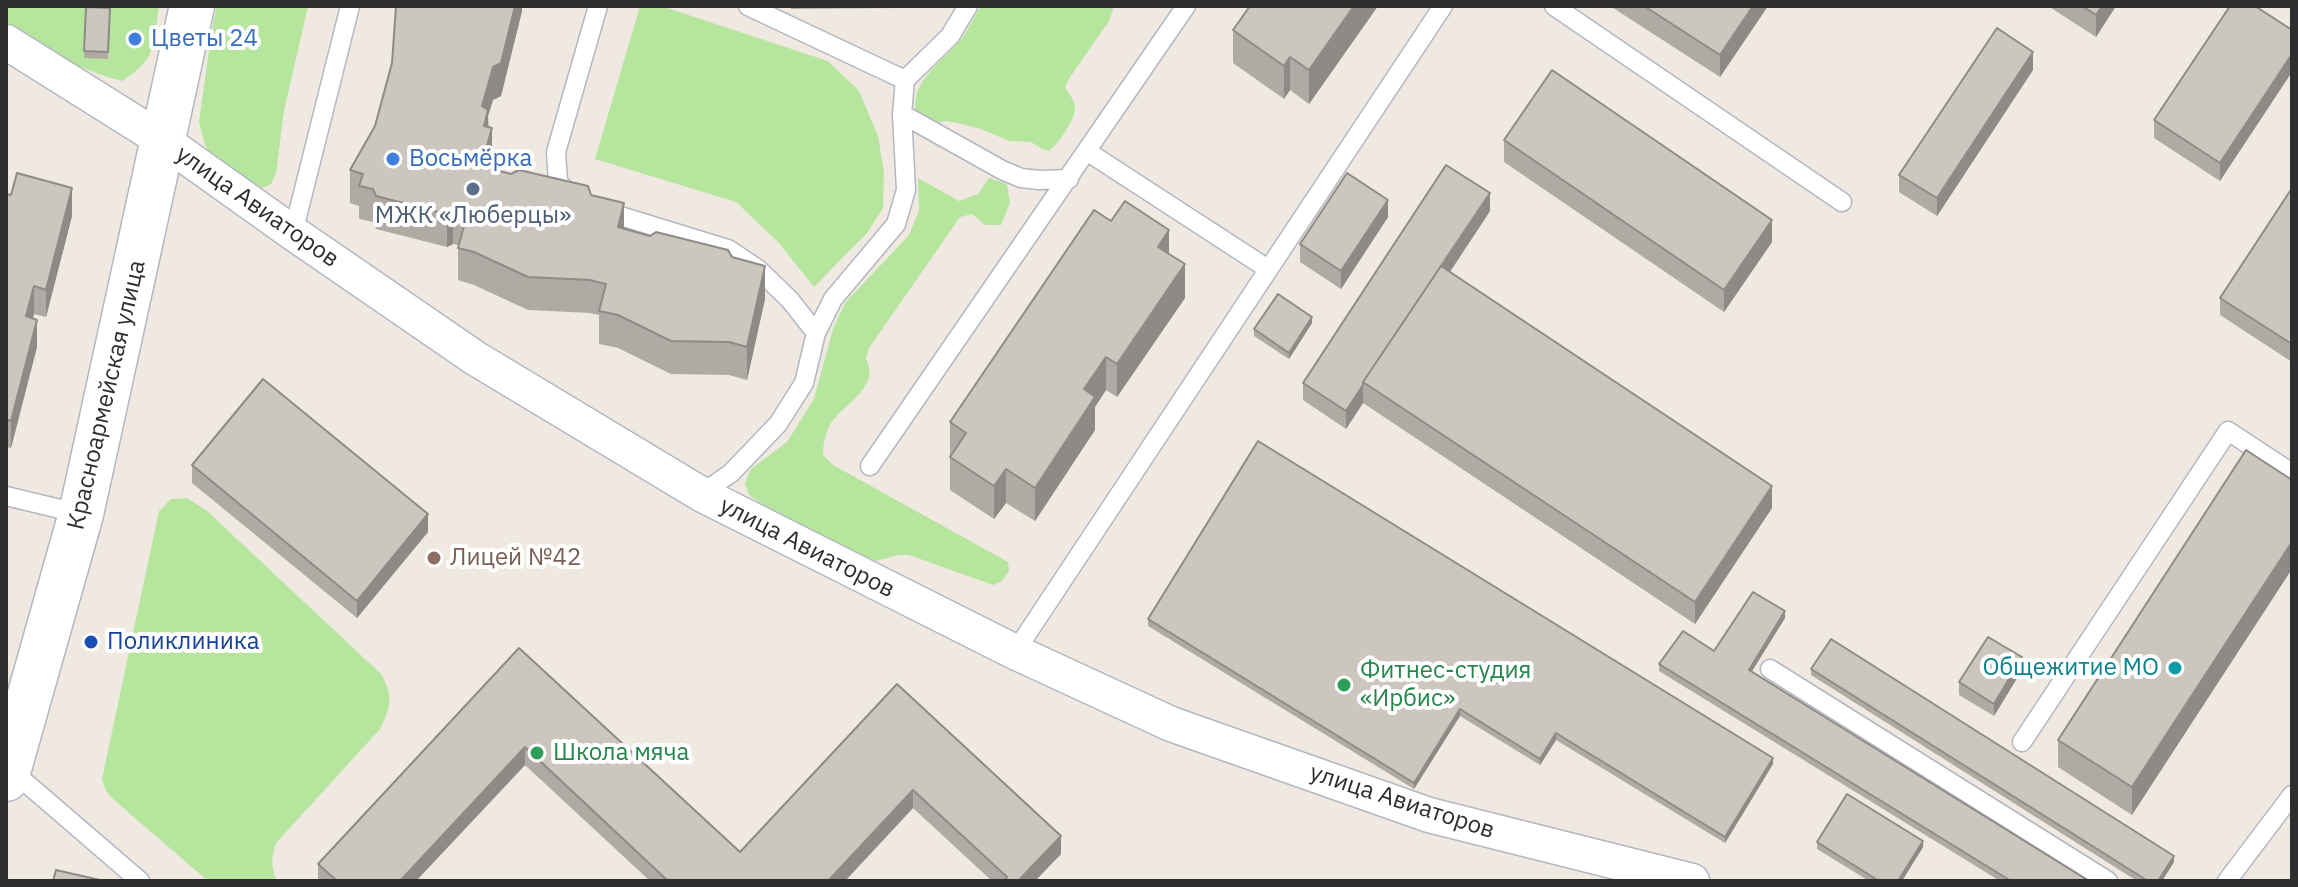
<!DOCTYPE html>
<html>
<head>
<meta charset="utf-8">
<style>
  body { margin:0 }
  #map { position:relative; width:2298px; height:887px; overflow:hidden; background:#efe9e1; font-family:"IBM Plex Sans",sans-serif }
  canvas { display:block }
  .frame { position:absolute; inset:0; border:8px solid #2e2e2e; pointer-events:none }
</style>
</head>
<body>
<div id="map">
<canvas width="2298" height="887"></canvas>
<div class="frame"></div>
</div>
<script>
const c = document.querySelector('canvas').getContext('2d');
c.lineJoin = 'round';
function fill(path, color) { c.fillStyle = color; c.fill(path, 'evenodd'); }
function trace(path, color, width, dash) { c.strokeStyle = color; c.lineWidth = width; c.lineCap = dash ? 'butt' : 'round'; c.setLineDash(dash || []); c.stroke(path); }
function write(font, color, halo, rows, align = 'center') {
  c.font = font + ' "IBM Plex Sans",sans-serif'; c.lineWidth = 8; c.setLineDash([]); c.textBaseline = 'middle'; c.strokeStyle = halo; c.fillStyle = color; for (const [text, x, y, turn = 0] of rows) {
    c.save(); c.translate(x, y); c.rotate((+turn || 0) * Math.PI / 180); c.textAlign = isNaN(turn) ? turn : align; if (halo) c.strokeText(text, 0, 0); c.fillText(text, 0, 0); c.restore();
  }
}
fill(new Path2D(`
  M6,6H159C153,45 158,58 122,81C80,70 41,50 6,24Z
  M217,6H308L284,111L276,173L271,184L260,189L218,164L205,145L199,122L212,29Z
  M640,6H661L828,61L859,91L878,136L884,172L883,208L867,233L814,287L779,243L736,202L595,159Z
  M981,6H1114L1109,21L1068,80L1065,88C1069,93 1074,100 1075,106C1077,118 1058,144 1049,151L1042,149L1031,142L1009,141L981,129L962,124L946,121L936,123L916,113C910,83 939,64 957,44C967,34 973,18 981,6Z
  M918,178L959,201L978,194L989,178L1007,184L1010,203L1001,225H985L972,214L960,217L869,348L866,359C881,386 844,404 831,423C825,433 823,444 823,455L833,465L1008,562L1009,571L1002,581L993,585L909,555C894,553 884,561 870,561L760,503L749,495L745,483L751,469L787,442L814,399L833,329L845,303L909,235L919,211Z
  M187,498L206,510L381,674C394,697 391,706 380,729L276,843C271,857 271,867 277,881H208L113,799L106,791L102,779L159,511L171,499Z`), '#b6e59e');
const lane = new Path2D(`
  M748,6L905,80
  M1554,6L1842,202
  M902,114L1002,170L1021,178L1039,180L1069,179
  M1088,152L1268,269
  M571,196L558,182L556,152L598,6
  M601,210L728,249L758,269L790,300L816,333
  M293,233L350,6
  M870,466L1186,6
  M701,494L731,473L778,424L804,383L816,333L833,299L896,224L906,190L902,114L905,80L950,36L968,6
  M6,496L81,514
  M1015,652L1443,6
  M1770,669L2108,881
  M2022,742L2228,431L2292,473
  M11,770L140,881
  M2227,881L2292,795`);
const street = new Path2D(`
  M6,42L164,141L293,233L475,358L701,494L1015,652L1171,724L1429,815L1692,881`);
const secondary = new Path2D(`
  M6,779L81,514L192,6`);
trace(lane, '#b4b7c1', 21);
trace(street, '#b4b7c1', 37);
trace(secondary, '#b4b7c1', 47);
trace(lane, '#fff', 18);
trace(street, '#fff', 34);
trace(secondary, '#fff', 44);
fill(new Path2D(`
  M522,6V11L501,96L493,100L488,116L492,161L490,168L591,195L624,229L732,257L765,299L747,380L729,375L671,374L618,348L599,344V315L590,313L528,310L474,285L458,280V245L453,244L447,247L376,229L373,222L359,219V206L350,203V170Z
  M791,6H902V8L791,9Z
  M1250,6H1378L1309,104L1290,90L1284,99L1233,63V30Z
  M1610,6H1768L1720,77Z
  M2048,6H2116L2096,37Z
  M2230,6L2220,181L2154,138V120Z
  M86,7L110,8L108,59L84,58Z
  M2033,70L1937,216L1899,192V175Z
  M1504,140L1772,242L1724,312L1504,162Z
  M2292,188V362L2220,315V298Z
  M6,194L72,216L46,317L34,314L33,318L37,347L11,448L6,447Z
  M1490,211L1450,272L1772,508L1695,624L1363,403L1346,429L1303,400V383Z
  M1388,217L1341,289L1300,262V244Z
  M1111,221L1169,254L1185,298L1117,397L1106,390L1095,407V430L1035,521L1006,503L994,519L950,490V422Z
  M1312,323L1289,359L1254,336V329Z
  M2246,450L2132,815L2058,767V740Z
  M192,465L428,532L357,618L192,483Z
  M1785,618L1752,671L2089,881H2000L1659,671V664L1714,651Z
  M1148,619L1773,764L1725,843L1556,740L1540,765L1460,716L1414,789L1148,626Z
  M519,648L740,852L897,684L1061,854L1035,881H992L913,808L845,881H650L525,765L416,881H318V864Z
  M1811,669L2174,862L2162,881H2137L1811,675Z
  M2022,670L1994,716L1959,695V682Z
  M1817,842L1923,847L1902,881H1869L1817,849Z`), '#afaba4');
fill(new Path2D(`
  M515,6H522V11L501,96L493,100L488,116V140L492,128V161L481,199L482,106L493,67Z
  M1354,6H1378L1309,104V70Z
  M1753,6H1768L1720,77V55Z
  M2102,6H2116L2096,37V15Z
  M2033,52V70L1937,216V198Z
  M2292,54V72L2220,181V163Z
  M1290,57V90L1284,99V66Z
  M72,188V216L46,317V290Z
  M1490,193V211L1373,388L1365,383Z
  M1388,200V217L1341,289V271Z
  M624,203V236L618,227Z
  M453,211V244L447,247V214Z
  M1772,220V242L1724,312V290Z
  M1169,230V263L1158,247Z
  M1185,264V298L1117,397V364Z
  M765,266V299L747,380V347Z
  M34,286V314L26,344V316Z
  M1312,317V323L1289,359V353Z
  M37,320V347L11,448V421Z
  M1106,357V390L1095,407V430L1035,521V488L1084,389Z
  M1363,385V403L1346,429V411Z
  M1006,469V503L994,519V486Z
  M1772,486V508L1695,624V602Z
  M428,514V532L357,618V601Z
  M2292,542V569L2132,815V787Z
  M1785,611V618L1749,676V670Z
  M2022,657V670L1994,716V704Z
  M1460,709V716L1414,789V783Z
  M1556,733V740L1540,765V759Z
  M525,747V765L416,881H400Z
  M1773,758V764L1725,843V837Z
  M913,790V808L845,881H828Z
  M1061,836V854L1035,881H1018Z
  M1923,841V847L1902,881H1898Z
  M2174,856V862L2162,881H2158Z`), '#8e8b86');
const building = new Path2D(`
  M396,6H515L501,63L493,67L482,106L488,110L484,126L492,128L481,166L511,174L519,170L588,186L591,195L624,203L618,227L650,236L656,232L728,250L732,257L765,266L747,347L729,342L671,341L618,315L599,311L606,284L590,280L528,277L474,252L458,248L467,215L453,211L447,214L376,196L373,189L359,186L363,174L350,170L375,126L392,63Z
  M1250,6H1354L1309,70L1290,57L1284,66L1233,30Z
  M1644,6H1753L1720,55Z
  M2082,6H2102L2096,15Z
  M2230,6H2255L2292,30V54L2220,163L2154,120Z
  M86,7L110,8L108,52L84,51Z
  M1997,28L2033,52L1937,198L1899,175Z
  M1552,70L1772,220L1724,290L1504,140Z
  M1446,165L1490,193L1363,382V385L1346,411L1303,383Z
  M17,173L72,188L46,290L34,286L26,316L37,320L11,421L6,419V194L11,195Z
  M1347,173L1388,200L1341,271L1300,244Z
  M2292,188V344L2220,298Z
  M1125,201L1169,230L1158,247L1185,264L1117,364L1106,357L1084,389L1095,397L1035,488L1006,469L994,486L950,457L966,433L950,422L1094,210L1111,221Z
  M1441,266L1772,486L1695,602L1363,382Z
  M1278,294L1312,317L1289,353L1254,329Z
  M263,379L428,514L357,601L192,465Z
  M1258,441L1773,758L1725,837L1556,733L1540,759L1460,709L1414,783L1148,619Z
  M2246,450L2292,480V542L2132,787L2058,740Z
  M1753,592L1785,611L1749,670L2089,881H2011L1659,664L1683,631L1714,651Z
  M1988,637L2022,657L1994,704L1959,682Z
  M1831,639L2174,856L2158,881H2148L1811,669Z
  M519,648L740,852L897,684L1061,836L1018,881H1004L1007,877L913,790L828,881H668L525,747L400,881H337L318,864Z
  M1847,794L1923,841L1898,881H1879L1817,842Z
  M56,870L104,881H53Z`);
fill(building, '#cbc7bf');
trace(building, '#8e8b86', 2);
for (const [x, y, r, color] of [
  [135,39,8,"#3f7fe0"],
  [393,159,8,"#3f7fe0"],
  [473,189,8,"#5c6f8a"],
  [434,558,8,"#8d6e63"],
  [91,642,8,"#1a4fb4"],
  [2175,668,8,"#0f9aa8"],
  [1344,685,8,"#2e9e5b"],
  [537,753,8,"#2e9e5b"]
]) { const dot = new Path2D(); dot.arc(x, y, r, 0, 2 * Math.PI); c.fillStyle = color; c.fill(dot); trace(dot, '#fff', 3); }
write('24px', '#366cbe', '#fff', [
  ["Цветы 24",151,39],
  ["Восьмёрка",409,159]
], 'left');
write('24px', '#2e2e2e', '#fff', [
  ["улица Авиаторов",257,207,35],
  ["Красноармейская улица",107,395,-77],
  ["улица Авиаторов",807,548,27],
  ["улица Авиаторов",1402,802,18]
]);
write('24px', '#4e5e75', '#fff', [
  ["МЖК «Люберцы»",473,216]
]);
write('24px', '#785e54', '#fff', [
  ["Лицей №42",450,558]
], 'left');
write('24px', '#164399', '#fff', [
  ["Поликлиника",107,642]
], 'left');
write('24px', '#0d838f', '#fff', [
  ["Общежитие МО",2159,668]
], 'right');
write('24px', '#27864d', '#fff', [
  ["Фитнес-студия",1360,671],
  ["«Ирбис»",1360,699],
  ["Школа мяча",553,753]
], 'left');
</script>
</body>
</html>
